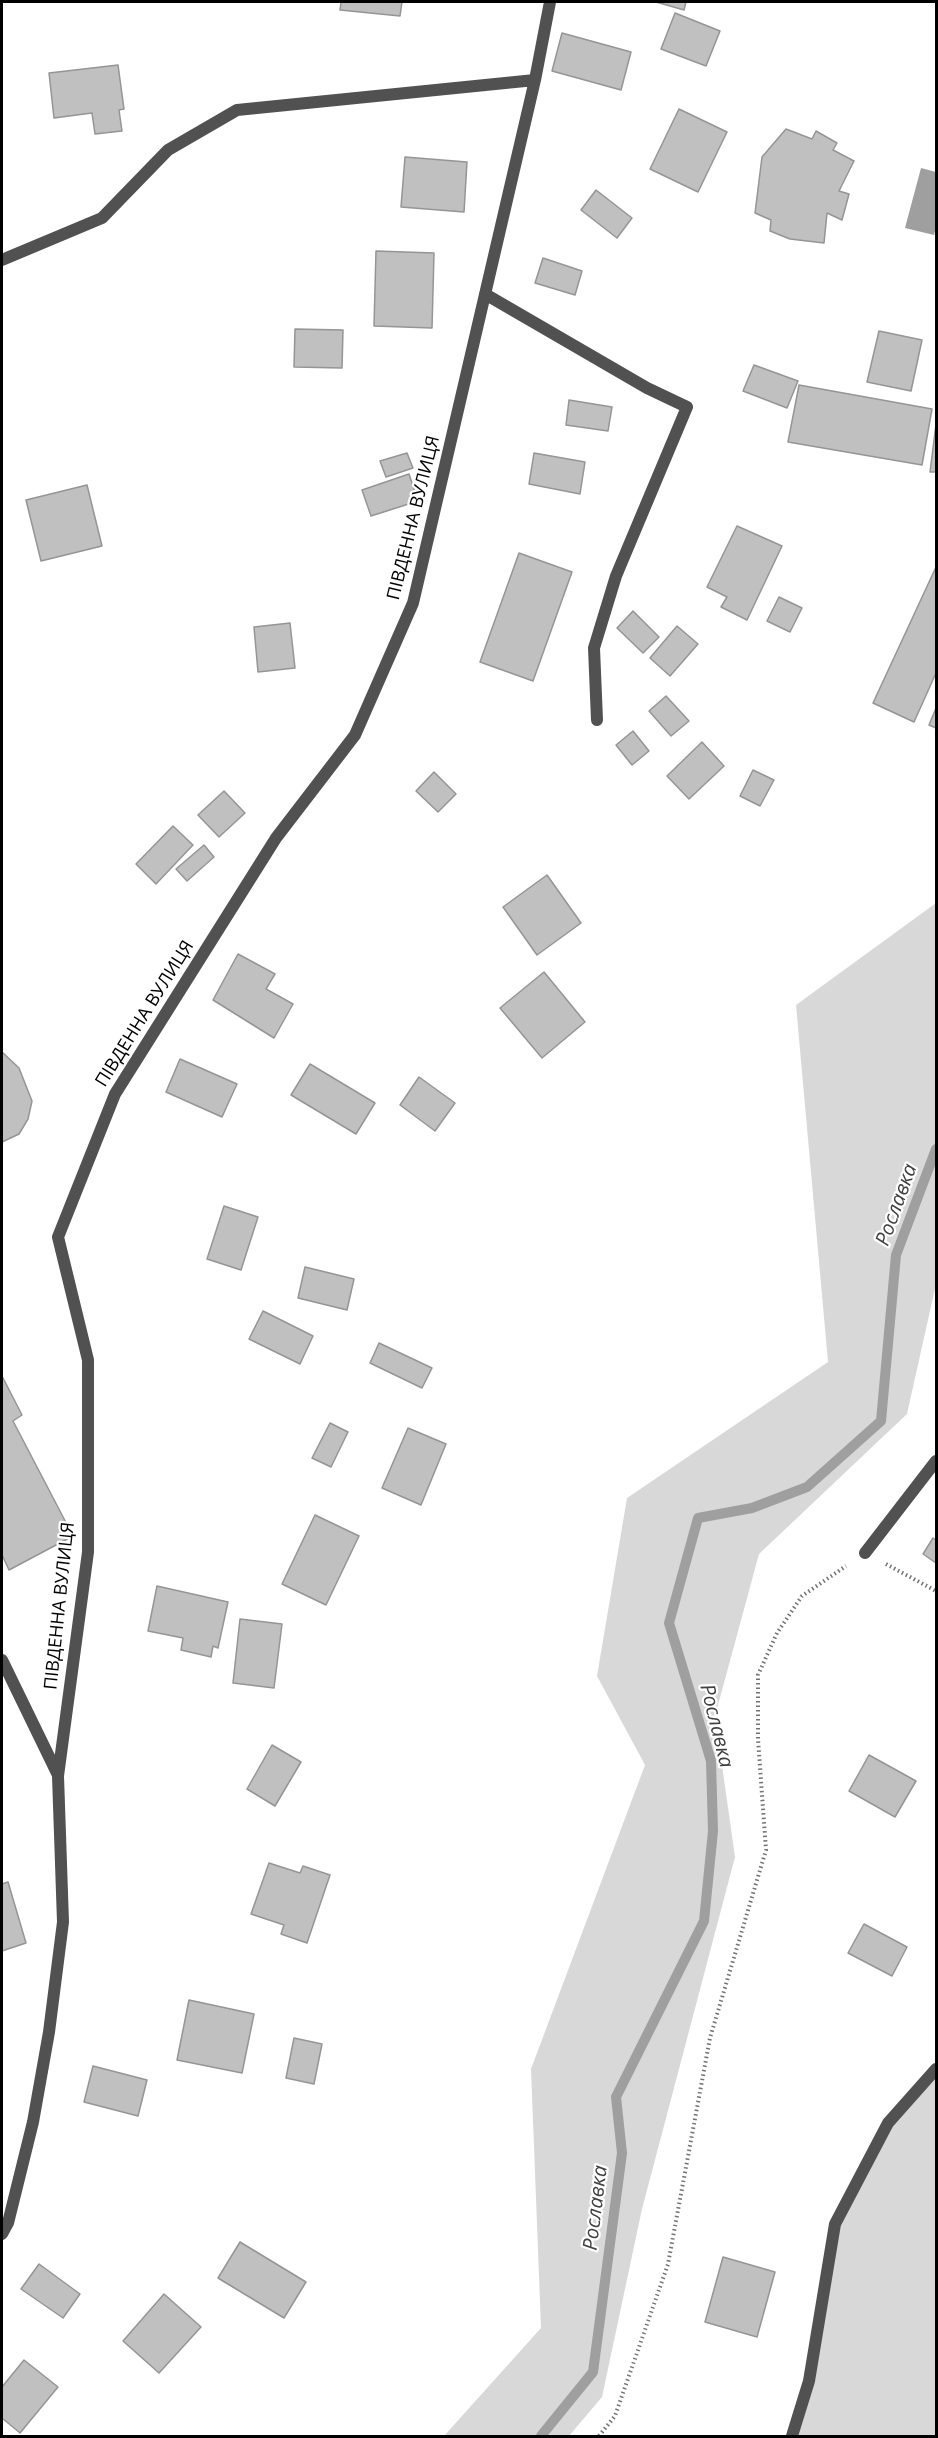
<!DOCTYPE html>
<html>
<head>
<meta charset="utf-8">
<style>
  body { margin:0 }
  #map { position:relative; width:938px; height:2438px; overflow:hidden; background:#fff; font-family:"Open Sans",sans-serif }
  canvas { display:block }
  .frame { position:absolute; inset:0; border:3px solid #000; pointer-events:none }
</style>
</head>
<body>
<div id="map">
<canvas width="938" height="2438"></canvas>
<div class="frame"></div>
</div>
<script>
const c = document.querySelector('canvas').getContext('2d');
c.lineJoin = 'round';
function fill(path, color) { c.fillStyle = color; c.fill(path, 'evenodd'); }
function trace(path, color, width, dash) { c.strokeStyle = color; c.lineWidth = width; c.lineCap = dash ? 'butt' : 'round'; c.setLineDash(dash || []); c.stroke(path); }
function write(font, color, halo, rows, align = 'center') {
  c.font = font + ' "Open Sans",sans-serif'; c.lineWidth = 4.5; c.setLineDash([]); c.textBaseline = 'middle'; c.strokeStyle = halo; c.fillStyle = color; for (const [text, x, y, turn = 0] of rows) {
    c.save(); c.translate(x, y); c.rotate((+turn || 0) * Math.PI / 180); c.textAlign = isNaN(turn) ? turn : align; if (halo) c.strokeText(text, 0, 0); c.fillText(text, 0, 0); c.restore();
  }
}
fill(new Path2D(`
  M936,903V1284L907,1414L759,1554L715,1716L735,1857L642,2209L602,2397L569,2436H444L541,2328L531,2069L645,1765L597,1676L627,1498L828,1362L796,1005Z
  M936,2069V2436H792L835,2224L888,2123Z`), '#d8d8d8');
fill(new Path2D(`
  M921,168L936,172V227L934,235L905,228Z`), '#9f9f9f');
trace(new Path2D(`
  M541,2436L593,2372L622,2153L616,2097L704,1921L713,1831L711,1761L669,1623L698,1518L752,1508L807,1487L881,1421L896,1255L936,1149`), '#9f9f9f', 10);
const building = new Path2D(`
  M341,2H402L400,16L340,10Z
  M656,2H686L684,10Z
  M675,13L720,31L706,66L661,49Z
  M562,33L631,52L621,90L552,71Z
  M118,65L124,109L119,110L122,131L95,134L92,113L54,118L49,73Z
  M679,109L727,132L698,192L650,169Z
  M786,129L812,139L816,131L837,143L833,150L854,161L839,191L849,194L842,220L827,213L824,243L790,239L770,231L771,220L755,213L762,157Z
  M405,157L467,162L464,212L401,207Z
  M596,190L632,218L617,238L581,210Z
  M376,251L434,253L432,328L374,326Z
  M543,258L582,271L575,295L535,283Z
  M295,329L343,330L342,368L294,367Z
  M879,331L922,340L911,391L867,382Z
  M754,365L798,381L787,408L743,391Z
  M799,385L932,409L922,465L788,442Z
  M569,400L612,407L608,431L566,425Z
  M936,424V472H930Z
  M407,453L413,468L386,477L380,461Z
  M534,453L585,462L580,494L529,484Z
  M409,474L418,501L371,516L362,490Z
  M87,485L102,546L41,561L26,500Z
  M737,526L782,546L747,620L721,607L727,597L707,587Z
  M519,553L572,572L533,681L480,662Z
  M936,567V673L914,722L873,703Z
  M779,597L802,608L790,632L767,621Z
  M633,611L659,637L643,653L617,628Z
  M290,623L295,668L258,672L254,627Z
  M677,626L698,644L670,676L650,658Z
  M666,696L689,721L671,736L649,711Z
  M936,708V728L929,725Z
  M633,731L649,751L632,765L616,745Z
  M702,742L724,766L689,799L667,776Z
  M753,770L774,780L760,806L740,796Z
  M434,772L456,794L438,812L416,791Z
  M224,791L245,813L219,837L198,815Z
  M173,826L193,845L156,884L136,864Z
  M204,845L214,857L187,881L176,869Z
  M547,875L581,923L537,955L503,907Z
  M238,954L275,974L266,989L293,1004L274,1038L213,1000Z
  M544,972L585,1022L542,1058L500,1008Z
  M2,1052L19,1068L32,1101L28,1119L19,1134L2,1142Z
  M180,1059L237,1084L222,1117L166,1092Z
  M310,1064L375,1103L356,1134L291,1095Z
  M419,1077L455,1103L435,1131L400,1105Z
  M224,1206L258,1217L241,1270L207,1259Z
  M305,1267L354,1279L347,1310L298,1298Z
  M263,1311L313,1336L300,1364L249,1339Z
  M379,1343L432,1368L422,1388L370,1363Z
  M2,1376L22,1415L13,1421L73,1536L9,1570L2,1555Z
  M330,1423L348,1432L331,1467L312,1458Z
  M408,1428L446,1444L421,1505L382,1488Z
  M315,1515L359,1536L326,1605L282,1584Z
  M933,1538L936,1540V1563L923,1554Z
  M157,1586L228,1602L218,1648L213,1646L211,1657L181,1650L183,1638L148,1631Z
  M240,1619L282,1624L274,1688L233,1683Z
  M272,1745L301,1762L275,1806L247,1789Z
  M869,1755L916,1781L895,1817L849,1791Z
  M269,1863L300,1873L303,1866L330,1875L307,1943L281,1934L284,1925L251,1914Z
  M8,1882L26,1943L2,1951V1884Z
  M864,1924L907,1947L892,1976L848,1953Z
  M189,2000L254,2014L242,2073L177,2060Z
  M294,2038L322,2044L314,2084L286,2078Z
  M93,2066L147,2080L138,2116L84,2102Z
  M240,2242L306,2282L284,2318L218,2278Z
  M723,2257L775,2272L757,2337L705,2322Z
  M39,2264L80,2294L63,2318L21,2289Z
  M164,2294L201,2327L159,2373L123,2341Z
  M24,2360L58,2387L20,2433L2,2418V2387Z`);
fill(building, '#c0c0c0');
trace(building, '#959595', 1.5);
trace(new Path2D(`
  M886,1564L936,1591
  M599,2436L615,2416L668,2264L710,2038L766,1850L758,1739V1675L777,1633L802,1596L846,1566`), '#737373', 4, [1.5, 3]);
trace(new Path2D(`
  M2,260L102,218L168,150L237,110L535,80
  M485,294L647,388L687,407L616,576L594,648L597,720
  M865,1553L936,1461
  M2,1660L58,1775
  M2,2234L8,2223L33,2122L49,2032L63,1922L58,1776L88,1552V1360L58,1237L115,1094L276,838L355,735L413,603L535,80L550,2
  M792,2436L809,2381L835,2224L888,2123L936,2069`), '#515151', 12);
write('18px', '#000', '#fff', [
  ["ПІВДЕННА ВУЛИЦЯ",414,518,-76],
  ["ПІВДЕННА ВУЛИЦЯ",145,1014,-58],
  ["ПІВДЕННА ВУЛИЦЯ",60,1606,-84]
]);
write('italic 20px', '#404040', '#fff', [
  ["Рославка",897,1205,-70],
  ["Рославка",716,1726,76],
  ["Рославка",596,2208,-83]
]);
</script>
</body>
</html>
